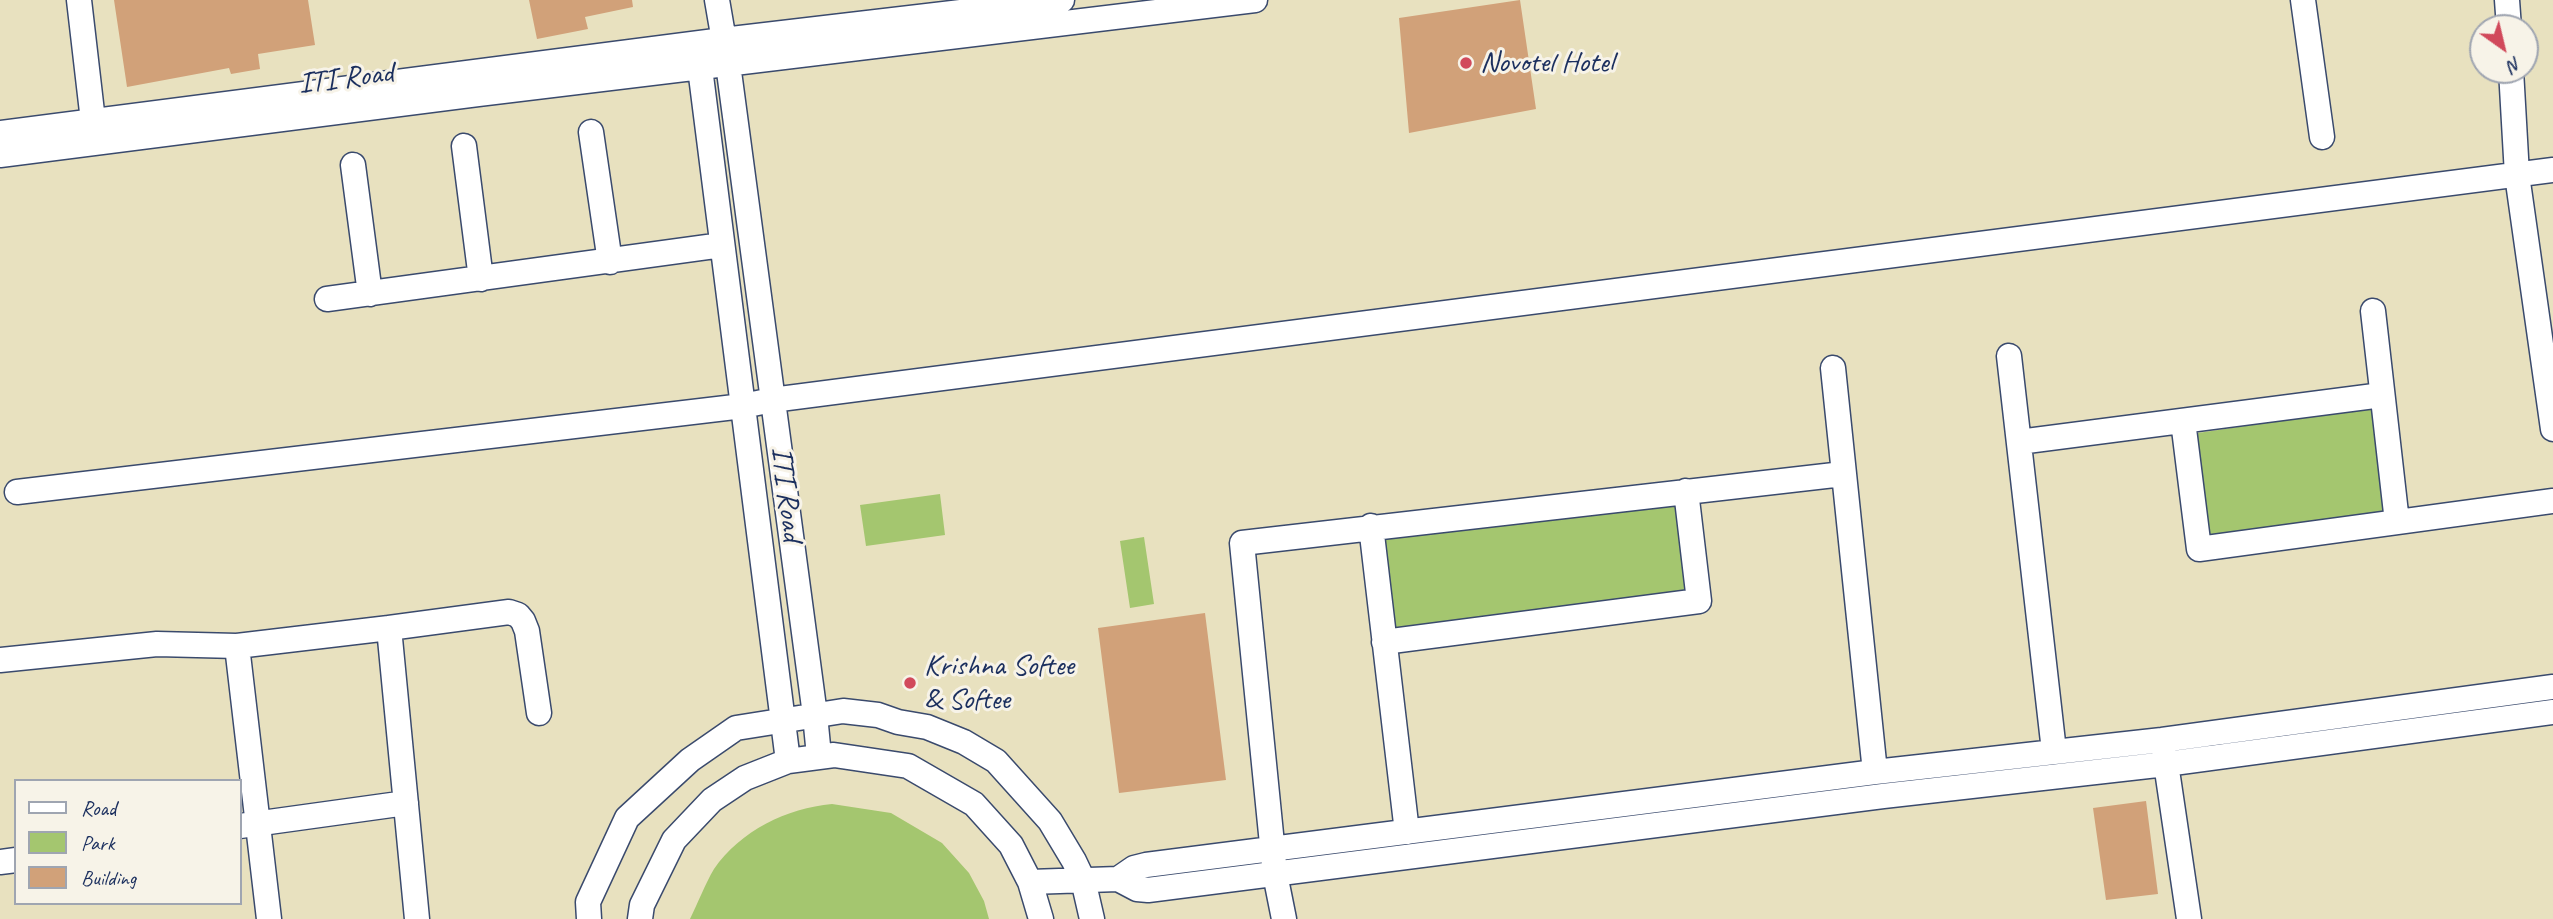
<!DOCTYPE html>
<html>
<head>
<meta charset="utf-8">
<style>
  body { margin:0 }
  #map { position:relative; width:2553px; height:919px; overflow:hidden; background:#e8e1bf; font-family:Caveat,sans-serif }
  canvas { display:block }
  .legend { position:absolute; left:14px; top:779px; width:228px; height:126px; box-sizing:border-box; background:#f7f3e8; border:2px solid #9fa5b1; margin:0; padding:9px 12px; list-style:none; font-size:21px; color:#1b2f5e }
  .legend li { display:flex; align-items:center; gap:14px; height:35px }
  .legend b { width:35px; border:2px solid #9fa5b1 }
  .north { position:absolute; left:2469px; top:14px; width:70px; height:70px; box-sizing:border-box; background:#f7f3e8; border:2px solid #9fa5b1; border-radius:50%; rotate:146deg; font-size:19px; font-weight:700; line-height:28px; text-align:center; color:#1b2f5e }
  .north::after { content:''; display:block; margin:auto; width:24px; height:32px; background:#d1495b; clip-path:polygon(50% 0,100% 100%,50% 72%,0 100%) }
</style>
</head>
<body>
<div id="map">
<canvas width="2553" height="919"></canvas>
<ul class="legend">
<li><b style="height:9px;background:#fff"></b>Road</li>
<li><b style="height:19px;background:#a4c66f"></b>Park</li>
<li><b style="height:19px;background:#d1a179"></b>Building</li>
</ul>
<div class="north">N</div>
</div>
<script>
const c = document.querySelector('canvas').getContext('2d');
c.lineJoin = 'round';
function fill(path, color) { c.fillStyle = color; c.fill(path, 'evenodd'); }
function trace(path, color, width, dash) { c.strokeStyle = color; c.lineWidth = width; c.lineCap = dash ? 'butt' : 'round'; c.setLineDash(dash || []); c.stroke(path); }
function write(font, color, halo, rows, align = 'center') {
  c.font = font + ' Caveat,sans-serif'; c.lineWidth = 6; c.setLineDash([]); c.textBaseline = 'middle'; c.strokeStyle = halo; c.fillStyle = color; for (const [text, x, y, turn = 0] of rows) {
    c.save(); c.translate(x, y); c.rotate((+turn || 0) * Math.PI / 180); c.textAlign = isNaN(turn) ? turn : align; if (halo) c.strokeText(text, 0, 0); c.fillText(text, 0, 0); c.restore();
  }
}
fill(new Path2D(`
  M2373,407L2388,511L2206,538L2191,434Z
  M940,494L945,535L866,546L860,505Z
  M1682,499L1693,593L1390,632L1378,538Z
  M1144,537L1154,604L1130,608L1120,541Z
  M832,804L891,813L942,843L969,873L984,901L989,919H690C698,903 705,884 714,869C740,831 787,808 832,804Z`), '#a4c66f');
fill(new Path2D(`
  M114,0H308L315,45L258,54L260,69L231,74L229,68L127,87Z
  M529,0H632L633,7L585,17L588,29L537,39Z
  M1520,0L1536,109L1409,133L1399,18Z
  M1205,613L1226,780L1119,793L1098,628Z
  M2146,801L2158,894L2106,900L2093,808Z`), '#d1a179');
const minor = new Path2D(`
  M79,0L95,138
  M717,0L728,64L815,715L819,756
  M2303,0L2322,137
  M2507,0L2509,28
  M700,68L788,761
  M2511,70L2517,175L2553,429
  M591,132L610,262
  M0,133L723,40L1062,0
  M464,146L481,279
  M0,155L478,94L1255,0
  M353,165L370,294
  M327,299L722,245
  M2373,311L2397,522
  M2009,356L2054,751
  M1833,368L1875,772
  M2183,421L2199,549L2553,501
  M2019,442L2382,395
  M17,492L743,406L772,400L2553,170
  M1371,526L1407,832
  M389,628L509,612L518,615L523,621L527,631L539,713
  M1384,642L1699,601L1686,491
  M0,660L157,644L237,646
  M2164,750L2189,919
  M240,826L406,803
  M0,862L16,860
  M1118,879L1137,889L1148,890L1883,796L2166,764L2553,712
  M1030,882L1118,879L1134,868L1146,865L1875,772L2162,740L2553,687
  M269,919L237,646L389,628L417,919
  M589,919L588,902L627,818L690,760L736,728L843,711L878,715L898,722L927,727L964,742L996,761L1050,821L1074,861L1083,880L1092,919
  M640,919L642,905L674,840L712,800L745,778L788,761L834,755L908,766L974,804L1011,845L1030,882L1041,919
  M1284,919L1275,874L1242,543L1843,474`);
trace(minor, '#3a4a6d', 27);
trace(minor, '#fff', 24);
for (const [x, y, r, color] of [
  [1466,63,7,"#d1495b"],
  [910,683,7,"#d1495b"]
]) { const dot = new Path2D(); dot.arc(x, y, r, 0, 2 * Math.PI); c.fillStyle = color; c.fill(dot); trace(dot, '#f7f3e8', 2.5); }
write('30px', '#1b2f5e', '#f7f3e8', [
  ["Novotel Hotel",1480,63],
  ["Krishna Softee",924,666],
  ["& Softee",924,700]
], 'left');
write('30px', '#1b2f5e', '#f7f3e8', [
  ["ITI Road",346,79,-7],
  ["ITI Road",786,494,83]
]);
</script>
</body>
</html>
